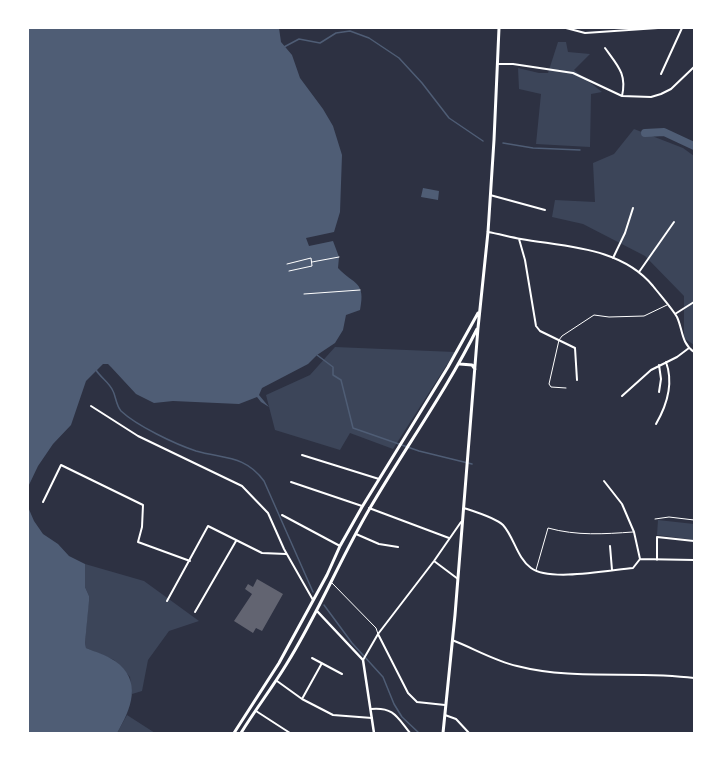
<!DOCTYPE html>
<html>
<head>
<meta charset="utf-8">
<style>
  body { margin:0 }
  #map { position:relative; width:722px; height:761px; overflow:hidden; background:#2d3142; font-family:Arial,sans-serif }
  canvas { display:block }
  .frame { position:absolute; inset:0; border:29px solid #fff; pointer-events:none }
</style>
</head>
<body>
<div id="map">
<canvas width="722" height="761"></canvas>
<div class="frame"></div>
</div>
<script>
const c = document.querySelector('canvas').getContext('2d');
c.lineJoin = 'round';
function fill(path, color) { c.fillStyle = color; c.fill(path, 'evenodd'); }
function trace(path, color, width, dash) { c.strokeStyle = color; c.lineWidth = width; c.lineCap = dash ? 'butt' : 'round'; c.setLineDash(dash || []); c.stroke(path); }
fill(new Path2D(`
  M558,42H566L568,52L590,54L574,70L602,92L591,94L590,147L536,144L541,94L519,89L518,68L539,73H548Z
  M634,129L683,148L694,156V345L684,338V296L645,256L583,224L552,217L555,200L595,202L593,163L614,154Z
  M335,347L455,352L393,449L350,433L340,450L275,430L266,395L310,375Z
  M658,520L694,524V540L657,535Z
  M85,564L144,581L199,621L169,631L148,660L142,691L132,694L130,677L114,660L86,648L85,643L89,596L85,587Z
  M127,715L155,733H117Z`), '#3c4559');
fill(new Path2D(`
  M28,28H279L281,42L292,55L300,78L323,109L333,126L342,155L340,212L334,232L306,238L309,246L333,241L339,257L338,268C354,285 366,281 360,310L346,315L343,330L335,343L317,355L308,364L262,388L259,395L269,407L261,402L257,397L239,404L173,401L154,403L136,394L111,367L108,364H103L86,381L71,425L53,444L38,466L28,487Z
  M423,188L439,191L438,200L421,197Z
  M28,507L34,521L43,534L58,544L69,556L85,564V587L89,596V601L85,643L86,648C96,652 106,655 115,661C143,681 131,709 117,733H28Z`), '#4f5d75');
trace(new Path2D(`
  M284,47L299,39L320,43L336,33L350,31L369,38L399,58L422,83L449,118L483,141
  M503,143L533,148L580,150
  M317,355L333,367V375L341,380L353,428L419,451L472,464
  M96,370C101,378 109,382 113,391C116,397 116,405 121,411C137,426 175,444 196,451C224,459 245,455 264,481L313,592
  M324,605L352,643L383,677L394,704L402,717L419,733`), '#4f5d75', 1.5);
trace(new Path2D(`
  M645,133L664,132L694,146`), '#4f5d75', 8);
fill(new Path2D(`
  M257,579L283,594L262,631L256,628L253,633L234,621L252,594L245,589L248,584L253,587Z`), '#626471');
trace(new Path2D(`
  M312,262L339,257
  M287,264L311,258L312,266L289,271
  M304,294L360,290`), '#fff', 1);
trace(new Path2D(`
  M566,388L551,387L549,384L559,340L562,336L594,315L609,317L644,316L667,305
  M655,519L669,517L694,520
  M536,570L548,528C577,536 604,534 633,532
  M332,583L376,628L378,634`), '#fff', 1);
trace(new Path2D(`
  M566,28L585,33L658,28
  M605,48C618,66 627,74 622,96
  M498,64H513L573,73L622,96L651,97L661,94L671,89L694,67
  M661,74L682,28
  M490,195L545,210
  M488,232C499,234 510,237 521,239C566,247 621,247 653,286C660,295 671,307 677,317C683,330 681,343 694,352
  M519,239L525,260L536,326L540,331L575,348L577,380
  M613,258L625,233L633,208
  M639,272L674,222
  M675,314L694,302
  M659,365L661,379L659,392
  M622,396L651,370L677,357L689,348
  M91,406L138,436L242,486L268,513L284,549L313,600
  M656,424C667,405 674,384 666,362
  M302,455L379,479
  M291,482L362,506
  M43,502L61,465L143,505L142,527L138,542L190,561
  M369,508L449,538
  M464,508C473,511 496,518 503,525C514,537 517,558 531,568C549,582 610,570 633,568L640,559L634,532L622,504L604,481
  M282,515L340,546
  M356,534L379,544L398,547
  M610,546L612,570
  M640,559L694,560
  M657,560V537L694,541
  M434,561L458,579
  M167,601L208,526L262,553L286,554
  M195,612L236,541
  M378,634L408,693L417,702L445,705
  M452,640C473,648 495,661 517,666C575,681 636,670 694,678
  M312,658L342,674
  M363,660L378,634L434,561L461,522
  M277,681L302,699L333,715L372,718
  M302,699L322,663
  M371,709C394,707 397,717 410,733
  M256,711L290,733
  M445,715L456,719L469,733`), '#fff', 2);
trace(new Path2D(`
  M317,611L363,660L374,733`), '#fff', 2.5);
trace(new Path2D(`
  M460,364L472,365L475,369
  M234,733L279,663L327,575L340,546L362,507L448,367L478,313
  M241,733C255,710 272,688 286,665C318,614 340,559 370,508C405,448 446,391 477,329
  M443,733L455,615L478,328L488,232L494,140L499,28`), '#fff', 3);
</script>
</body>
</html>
